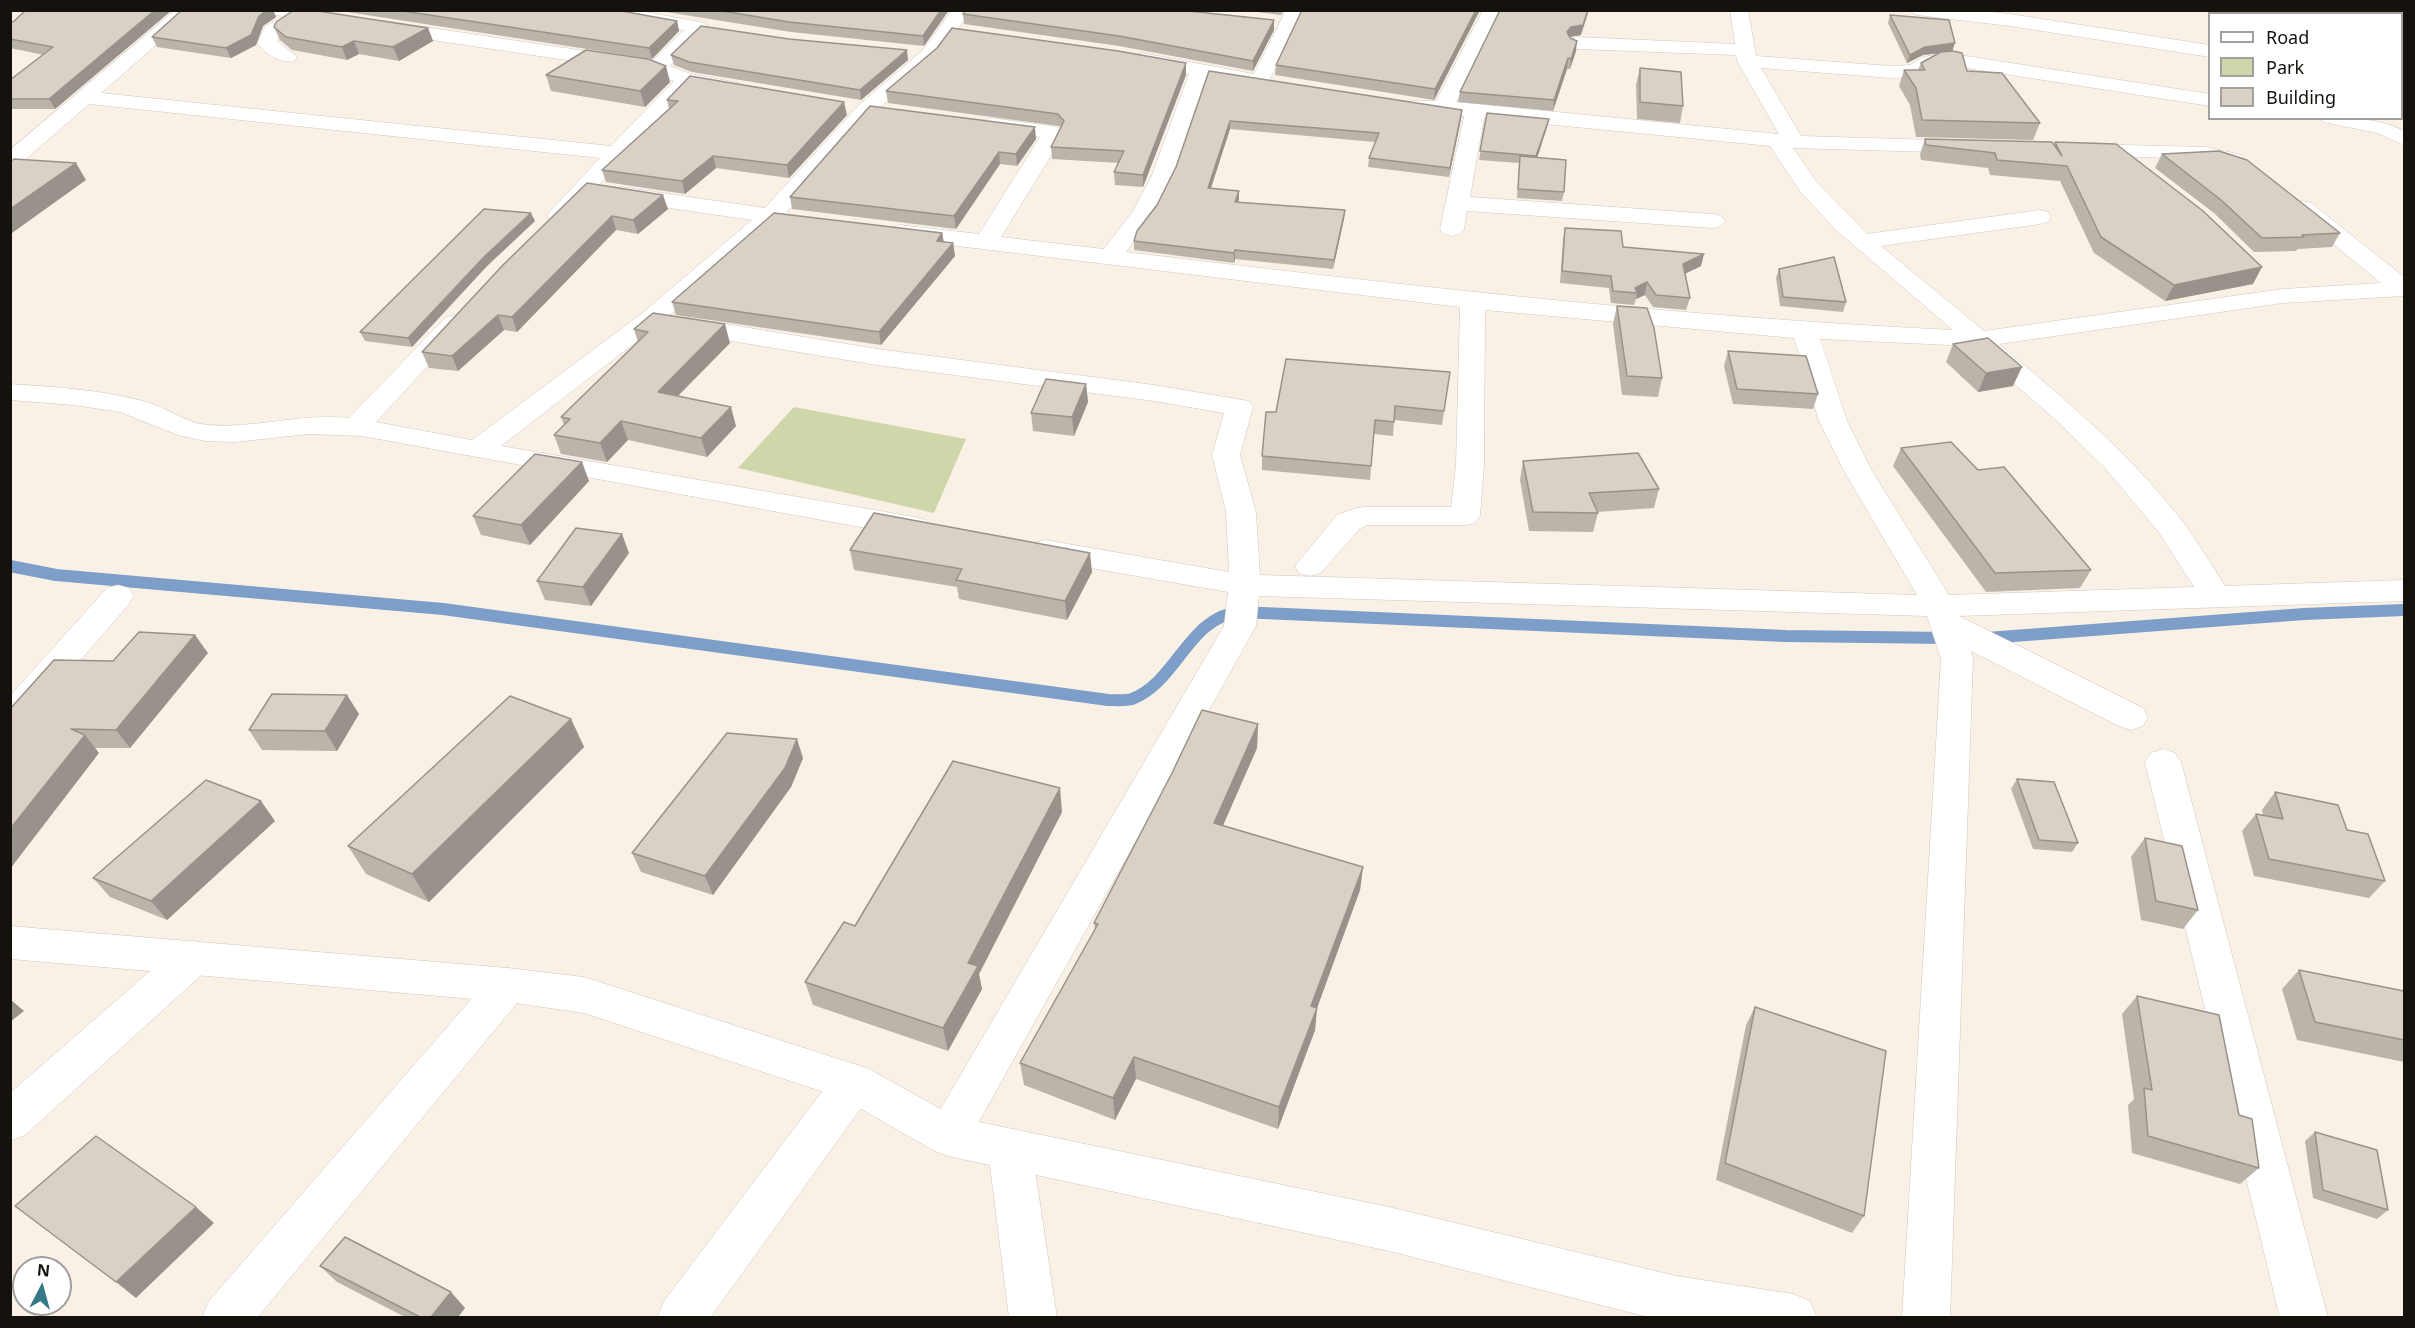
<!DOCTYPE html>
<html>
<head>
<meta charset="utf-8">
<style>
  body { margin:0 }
  #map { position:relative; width:2415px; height:1328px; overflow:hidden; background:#faf1e6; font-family:"Noto Sans",sans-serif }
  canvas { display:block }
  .frame { position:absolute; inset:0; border:12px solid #15120e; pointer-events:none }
  .legend { position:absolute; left:2208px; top:12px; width:195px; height:108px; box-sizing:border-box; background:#fff; border:2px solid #a1a09f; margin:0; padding:8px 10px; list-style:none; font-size:18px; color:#15120e }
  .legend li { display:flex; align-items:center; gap:12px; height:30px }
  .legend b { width:30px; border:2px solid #a1a09f }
  .north { position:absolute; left:12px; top:1256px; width:60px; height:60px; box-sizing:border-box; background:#fff; border:2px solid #a1a09f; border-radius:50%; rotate:6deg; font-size:16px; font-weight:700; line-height:24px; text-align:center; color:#15120e }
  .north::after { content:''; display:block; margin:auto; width:21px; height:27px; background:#347a86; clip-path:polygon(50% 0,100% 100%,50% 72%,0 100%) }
</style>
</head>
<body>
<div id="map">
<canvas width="2415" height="1328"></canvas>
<div class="frame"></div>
<ul class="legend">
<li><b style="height:8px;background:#fff"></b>Road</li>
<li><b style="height:16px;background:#cfd7aa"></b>Park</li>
<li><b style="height:16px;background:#dad1c6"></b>Building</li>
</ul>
<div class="north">N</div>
</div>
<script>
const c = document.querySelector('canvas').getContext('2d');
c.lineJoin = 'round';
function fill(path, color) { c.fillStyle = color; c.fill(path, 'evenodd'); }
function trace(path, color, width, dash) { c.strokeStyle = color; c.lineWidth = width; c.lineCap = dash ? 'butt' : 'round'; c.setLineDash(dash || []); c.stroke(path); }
fill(new Path2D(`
  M794,407L966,439L934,513L738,468Z`), '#cfd7aa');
trace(new Path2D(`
  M10,566L56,575L443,609L1108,700C1116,700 1124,701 1132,699C1176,683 1189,616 1240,612L1786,636L1948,638
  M1987,638L2304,614L2404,610`), '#7d9ec8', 12);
const street = new Path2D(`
  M175,10H196L101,93L611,146L674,81L653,73L385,33L378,31L376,27L378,23L385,21L652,61L684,30L602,15L593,10H636L705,23L707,27L705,31L670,66L691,74L739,83L742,87L739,91L732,93L692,86L566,220L558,222L550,220L547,215L600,158L89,104L18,166L10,167V150Z
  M267,10H315L341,15L343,19L341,23L334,25L302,20L280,34L277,41L297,57L294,61C281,64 265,54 257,43L265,27L282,16L270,14Z
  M952,10H971L937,58L873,113L787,212L794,218L791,223L776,224L658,325L501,446L915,517L926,520L930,527L926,534L915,537L362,436L309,434L235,442L205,441L178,435L120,412L74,405L10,400V384C57,387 102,390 147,402C167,408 186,423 207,425C254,429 301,413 349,418L445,318L454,315L463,318L467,323L463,328L376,422L472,440L640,315L752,220L621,201L613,199L610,194L613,189L621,187L765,208L859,105L923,50Z
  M1286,10H1304L1267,85L1260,87L1207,77L1174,175L1155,213L1126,252C1401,285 1676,317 1953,330L1835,229L1800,191L1770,146L1484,118L1470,197L1713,214L1721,216L1725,221L1721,226L1713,228L1467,211L1464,229L1460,234L1452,236L1444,234L1440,229L1464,116L1419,111L1412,109L1409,105L1412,101H1436L1483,10H1501L1456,102L1779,134L1737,61L1736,55L1577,49L1570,47L1567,43L1570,39L1577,37L1735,44L1730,10H1748L1756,56L1891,66L1910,65L1923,57L1947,53L2210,94V106L1947,65L1935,66L1914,77L1891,78L1761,68L1801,136L1968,141L1976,142L1979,147L1976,152L1968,153L1793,148L1816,181L1867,234L2040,210L2048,212L2051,217L2048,222L2040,224L1881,246L1984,331L2283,289L2381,283L2295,213L2292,208L2295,203L2303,201L2311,203L2404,277V296L2283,303L1999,344C2060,395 2121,446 2171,507C2192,532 2208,559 2225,586L2404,580V601L1959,616L2143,708L2148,717L2143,726L2131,730L2119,726L1971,651L1973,659L1950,1318H1902L1941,659L1927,616L1259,596L1256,626L963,1150L948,1156L933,1150L926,1136L933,1122L1224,626L1228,592L1045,560L1034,557L1030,550L1034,543L1045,540L1229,572L1226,512L1212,455L1224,413L1154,401L877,365L683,333L674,330L670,325L674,320L683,317L877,349L1154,385L1249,401L1253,407L1240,455L1256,512L1260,575L1917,595L1844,471L1819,421L1794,338L1485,310L1484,465L1480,516L1475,523L1465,525H1367L1359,529L1321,573L1310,576L1299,573L1295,566L1337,515L1353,509L1363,507H1451L1456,465L1460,307L900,239L892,237L888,232L892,227L900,225L979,234L1040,137L984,128L981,124L984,120L991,118L1052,126L1059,128L1063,132L1059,143L1001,237L1104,249L1133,211L1152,175L1189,74L1135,63L1132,59L1135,55L1142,53L1254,74ZM1820,339L1971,346L2057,421L2106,469L2158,531L2194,587L1949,595L1872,471L1847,421Z
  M1908,10H1973L2010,14L2210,45V57L2010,26L1917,15Z
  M2402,56L2404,57V84L2402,85Z
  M2320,118C2350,118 2377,117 2404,131V145L2377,133L2323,122Z
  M2080,144L2206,147L2242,155L2245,160L2242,165L2234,167L2206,159L2072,155L2069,150L2072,145Z
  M118,585L129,588L134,596L129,604L22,728L10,731V696L107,588Z
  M2163,749L2175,753L2181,762L2328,1318H2280L2145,762L2151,753Z
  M193,941L207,946L213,958L207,970L25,1135L10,1141V1093L179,946Z
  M508,968L522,973L528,985L522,997L257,1318H202L209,1301L494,973Z
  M854,1064L869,1069L875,1083L869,1097L710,1318H657L664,1301L839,1069Z
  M1010,1129L1026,1135L1032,1150L1057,1318H1009L988,1150L994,1135Z`);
const secondary = new Path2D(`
  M10,926L508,968L584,977L854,1064L869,1069L955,1117L1389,1207L1676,1276L1793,1294L1810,1301L1817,1318H1652L1389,1251L948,1156L933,1150L842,1098L584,1013L508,1002L10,959Z`);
trace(street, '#cfc6bb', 1);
trace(secondary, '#cfc6bb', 1);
fill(street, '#fff');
fill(secondary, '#fff');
fill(new Path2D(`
  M26,10H172L55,109H10V80L44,55L10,48V22H13Z
  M182,10H273L276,17L263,26L256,45L231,58L157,47L152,37Z
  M334,10H616L677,21L679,31L652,59Z
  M654,10H949L924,46L791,32Z
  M1240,10H1284L1281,15Z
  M1480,10L1434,100L1275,75L1276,65Z
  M1500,10L1581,35L1569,37L1576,51L1570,69H1567L1553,111L1458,102L1460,92Z
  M963,14L1274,30L1253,71L1119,46L964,24Z
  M1890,15L1952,51L1967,71L2040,123L2033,140L1916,137L1910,105L1899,86L1904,70H1918L1921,63L1940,53L1923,55L1907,63L1888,23Z
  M274,27L428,28L433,41L399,61L359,54L347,60L292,50L280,40Z
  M671,55L908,60L861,100L692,72L674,65Z
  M1640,68L1683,106L1680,123L1637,119L1636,85Z
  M1209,71L1462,110L1449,177L1368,167L1369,158L1375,142L1230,129L1211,188L1239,191L1238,202L1345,210L1344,219L1333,269L1235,259L1234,263L1134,250V241L1157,205L1176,167Z
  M546,75L670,82L645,107L551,91Z
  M1186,75L1143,187L1115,185L1114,172L1119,163L1052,159L1051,147L1061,127L1059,126L888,103L886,91Z
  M667,100L847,115L789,178L716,168L685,194L606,182L602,170L669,109Z
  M1487,113L1549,119L1547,127L1537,158L1564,192L1562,201L1517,198L1519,163L1479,160Z
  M1036,139L1017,166L1000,164L956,229L792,209L790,197Z
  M1925,139L2054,145L2055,142L2253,284L2165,301L2094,253L2060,181L1990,175L1988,168L1921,160L1920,154Z
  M2162,154L2340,233L2332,247L2298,249L2296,251L2254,252L2214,213L2155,168Z
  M587,183L668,209L638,234L616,230L517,332L504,330L458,371L429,368L422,352Z
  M535,221L487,266L412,347L365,341L360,332Z
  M1565,228L1623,247L1701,266L1685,274L1690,298L1686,310L1653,307L1645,295L1636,299L1634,305L1611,303L1609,288L1560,283L1563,240Z
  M942,233L944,242L953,243L955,256L881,345L676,315L672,302Z
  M1779,269L1846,302L1843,312L1780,306L1776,278Z
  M1617,306L1662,378L1658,397L1622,395L1613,324Z
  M634,329L730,343L678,396L736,426L707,457L628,440L607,462L561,454L554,435L564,425L561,417L638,342Z
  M1953,344L2013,386L1978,392L1946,362Z
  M1728,351L1818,394L1813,409L1733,404L1724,366Z
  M1450,372L1442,425L1394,420L1393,436L1374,434L1370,480L1262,470V456L1276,412Z
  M1086,384L1088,402L1074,436L1033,431L1031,413Z
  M1901,448L1978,470L2091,570L2080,588L1986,592L1893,466Z
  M1523,461L1659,489L1654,508L1597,512L1598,513L1593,532L1529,531L1520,480Z
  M589,481L530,545L481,535L473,516Z
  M850,550L1092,572L1067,620L959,599L957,587L854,570Z
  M629,553L591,606L545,600L537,581Z
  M208,653L130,748H95L99,753L10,709L113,661Z
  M359,714L337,751L262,750L249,730Z
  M571,719L584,747L429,902L366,874L348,846Z
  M1258,724L1257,748L1223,825L1363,867L1360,890L1317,1008L1315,1030L1278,1129L1136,1079L1115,1120L1024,1085L1020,1063L1095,930L1094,923Z
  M803,758L791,787L713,895L641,872L632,853Z
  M2017,779L2078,843L2072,852L2033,849L2011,789Z
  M2275,792L2347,830L2385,881L2369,898L2254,876L2242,831L2256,814L2263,815L2262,810Z
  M1062,812L979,974L982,989L948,1051L813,1005L805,982L855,926Z
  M275,821L167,920L110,897L93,878Z
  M2145,838L2198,910L2183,929L2141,920L2131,857Z
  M2299,970L2404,991V1062L2297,1040L2282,989Z
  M2137,996L2259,1168L2240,1184L2132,1153L2128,1105L2134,1099L2122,1014Z
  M1755,1007L1864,1216L1852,1233L1716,1180L1746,1025Z
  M2315,1132L2388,1210L2377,1219L2313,1198L2305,1141Z
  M320,1266L465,1308L458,1317H405L337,1282Z`), '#bbb4aa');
fill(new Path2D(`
  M155,10H172L55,109L49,99Z
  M267,10H273L276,17L263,26L256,45L231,58L226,48L259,16Z
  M941,10H949L924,46L923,36Z
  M1476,10H1480L1434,100L1435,89Z
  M1588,10H1589L1581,35L1569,37L1567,32Z
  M1274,20V30L1253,71V61Z
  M677,21L679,31L652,59L649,48Z
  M428,28L433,41L399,61L393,47Z
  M354,41L359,54L347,60L342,47Z
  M1577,41L1576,51L1570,69L1571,59Z
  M1955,43L1952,52L1923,55L1907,63L1910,55L1925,47Z
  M907,50L908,60L861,100L860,90Z
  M1568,58L1567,69L1553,111L1554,100Z
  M1186,63V75L1143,187V175Z
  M666,66L670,82L645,107L640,91Z
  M844,102L847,115L789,178L787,165Z
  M1462,110L1461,119L1449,177L1450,168Z
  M1549,119L1547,127L1535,165L1536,156Z
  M1230,121V129L1208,197V188Z
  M1035,127L1036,139L1017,166L1016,154Z
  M999,152L1000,164L956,229L954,216Z
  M713,156L716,168L685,194L682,181Z
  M76,163L86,180L12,233L10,230V209Z
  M1239,191V200L1235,211V202Z
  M663,195L668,209L638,234L633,220Z
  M1345,210L1344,219L1333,269L1334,260Z
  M531,213L535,221L487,266L412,347L408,338L484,257Z
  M612,216L616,230L517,332L512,317Z
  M942,233L944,246L937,241Z
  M953,243L955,256L881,345L879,332Z
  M1235,250V259L1234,263V253Z
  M1704,254L1701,266L1680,276L1683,264Z
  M2262,267L2253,284L2165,301L2174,285Z
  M1647,282L1645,295L1636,299L1637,293L1635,288Z
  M498,315L504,330L458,371L452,356Z
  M725,324L730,343L663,411L658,392Z
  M2022,367L2013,386L1978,392L1986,373Z
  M1086,384L1088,402L1074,436L1072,417Z
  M731,407L736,426L707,457L701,438Z
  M621,421L628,440L607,462L600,443Z
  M582,462L589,481L530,545L521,525Z
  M622,534L629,553L591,606L583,587Z
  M1090,553L1092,572L1067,620L1065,601Z
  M195,635L208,653L130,748L116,730Z
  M347,695L359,714L337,751L325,731Z
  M571,719L584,747L429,902L412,874Z
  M1258,724L1257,748L1214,846V823Z
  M85,735L99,753L10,869V829Z
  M797,739L803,758L791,787L713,895L705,876Z
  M1060,788L1062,812L979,974L982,989L948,1051L943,1028L968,963Z
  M261,801L275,821L167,920L151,901Z
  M1363,867L1360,890L1317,1008L1315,1030L1278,1129L1279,1107L1311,1006Z
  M10,999L24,1011L10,1022Z
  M1134,1057L1136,1079L1115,1120L1113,1098Z
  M196,1207L214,1223L136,1298L116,1282Z
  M451,1292L465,1308L458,1317H431Z`), '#99928b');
const building = new Path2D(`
  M26,10H155L49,99H10V80L53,47L10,39V22H13Z
  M182,10H267L259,16L251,35L226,48L152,37Z
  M294,10H311L428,28L393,47L354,41L342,47L286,37L274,27L276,22Z
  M396,10H616L677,21L649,48Z
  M716,10H941L923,36L789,22Z
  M965,10H1179L1274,20L1253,61L1119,36L963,14Z
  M1302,10H1476L1435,89L1276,65Z
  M1500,10H1588L1583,25L1571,27L1567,32L1570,38L1577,41L1571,59L1568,58L1554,100L1460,92Z
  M1890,15L1949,20L1955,43L1925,47L1910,55Z
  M701,26L789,39L907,50L860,90L689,62L671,55Z
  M952,28L1118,51L1186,63L1143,175L1114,172L1124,151L1051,147L1064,121L1058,114L886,91L937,48Z
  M586,50L648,59L666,66L640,91L546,75Z
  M1953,51L1962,53L1967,71L2002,73L2040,123L1922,120L1916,88L1904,70H1925L1921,63L1941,52Z
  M1640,68L1681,72L1683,106L1640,102Z
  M1209,71L1462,110L1450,168L1369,158L1379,133L1230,121L1208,188L1239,191L1235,202L1345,210L1334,260L1235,250L1234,253L1134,241L1137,231L1157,205L1176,167Z
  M690,76L844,102L787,165L713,156L682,181L602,170L678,101L667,100Z
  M870,106L1035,127L1016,154L999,152L954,216L790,197Z
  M1487,113L1549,119L1536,156L1480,151Z
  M1925,139L2052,142L2062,156L2055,142L2116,144L2203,211L2262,267L2174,285L2101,237L2067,166L1997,160L1995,153L1926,145Z
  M2219,151L2247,160L2340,233L2302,235L2304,237L2262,238L2221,200L2162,154Z
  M1520,156L1566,160L1564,192L1518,189Z
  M14,159L76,163L10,209V162Z
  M587,183L663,195L633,220L612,216L512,317L498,315L452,356L422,352L503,265Z
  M484,209L531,213L484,257L408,338L360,332Z
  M774,213L942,233L937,241L953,243L879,332L672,302Z
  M1565,228L1621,231L1623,247L1704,254L1683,264L1690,298L1656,295L1647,282L1635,288L1637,293L1613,291L1611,276L1562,271Z
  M1834,257L1846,302L1783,297L1779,269Z
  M1617,306L1647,308L1654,328L1662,378L1627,376Z
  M653,313L725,324L658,392L731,407L701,438L621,421L600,443L554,435L570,419L561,417L648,332L634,329Z
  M1988,338L2022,367L1986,373L1953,344Z
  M1728,351L1806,356L1818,394L1737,389Z
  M1286,359L1450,372L1444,411L1395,406L1394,422L1375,420L1371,466L1262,456L1266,412H1276Z
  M1046,379L1086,384L1072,417L1031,413Z
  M1951,442L1978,470L2004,467L2091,570L1995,573L1901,448Z
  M1638,453L1659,489L1589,493L1598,513L1533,512L1523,461Z
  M535,454L582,462L521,525L473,516Z
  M874,513L1090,553L1065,601L956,580L962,569L850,550Z
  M576,528L622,534L583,587L537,581Z
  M139,632L195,635L116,730L71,729L85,735L10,829V709L54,660L113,661Z
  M272,694L347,695L325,731L249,730Z
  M510,696L571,719L412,874L348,846Z
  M1202,710L1258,724L1214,823L1363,867L1311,1006L1317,1008L1279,1107L1134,1057L1113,1098L1020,1063L1098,924L1094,923L1172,773Z
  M727,733L797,739L785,768L705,876L632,853Z
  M953,761L1060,788L968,963L978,966L943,1028L805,982L844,922L855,926Z
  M2017,779L2054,782L2078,843L2039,840Z
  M206,780L261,801L151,901L93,878Z
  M2275,792L2338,805L2347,830L2368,834L2385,881L2269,859L2256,814L2283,819Z
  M2145,838L2182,846L2198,910L2156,901Z
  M2299,970L2404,991V1040L2315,1022Z
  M2137,996L2219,1015L2239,1115L2252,1119L2259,1168L2148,1136L2144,1088L2152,1090Z
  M1755,1007L1886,1051L1864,1216L1725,1163Z
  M2315,1132L2377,1150L2388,1210L2323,1190Z
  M96,1136L196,1207L116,1282L15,1206Z
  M345,1237L451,1292L431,1317H420L320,1266Z`);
fill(building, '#dad1c6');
trace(building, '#99928b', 1.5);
</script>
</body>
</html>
